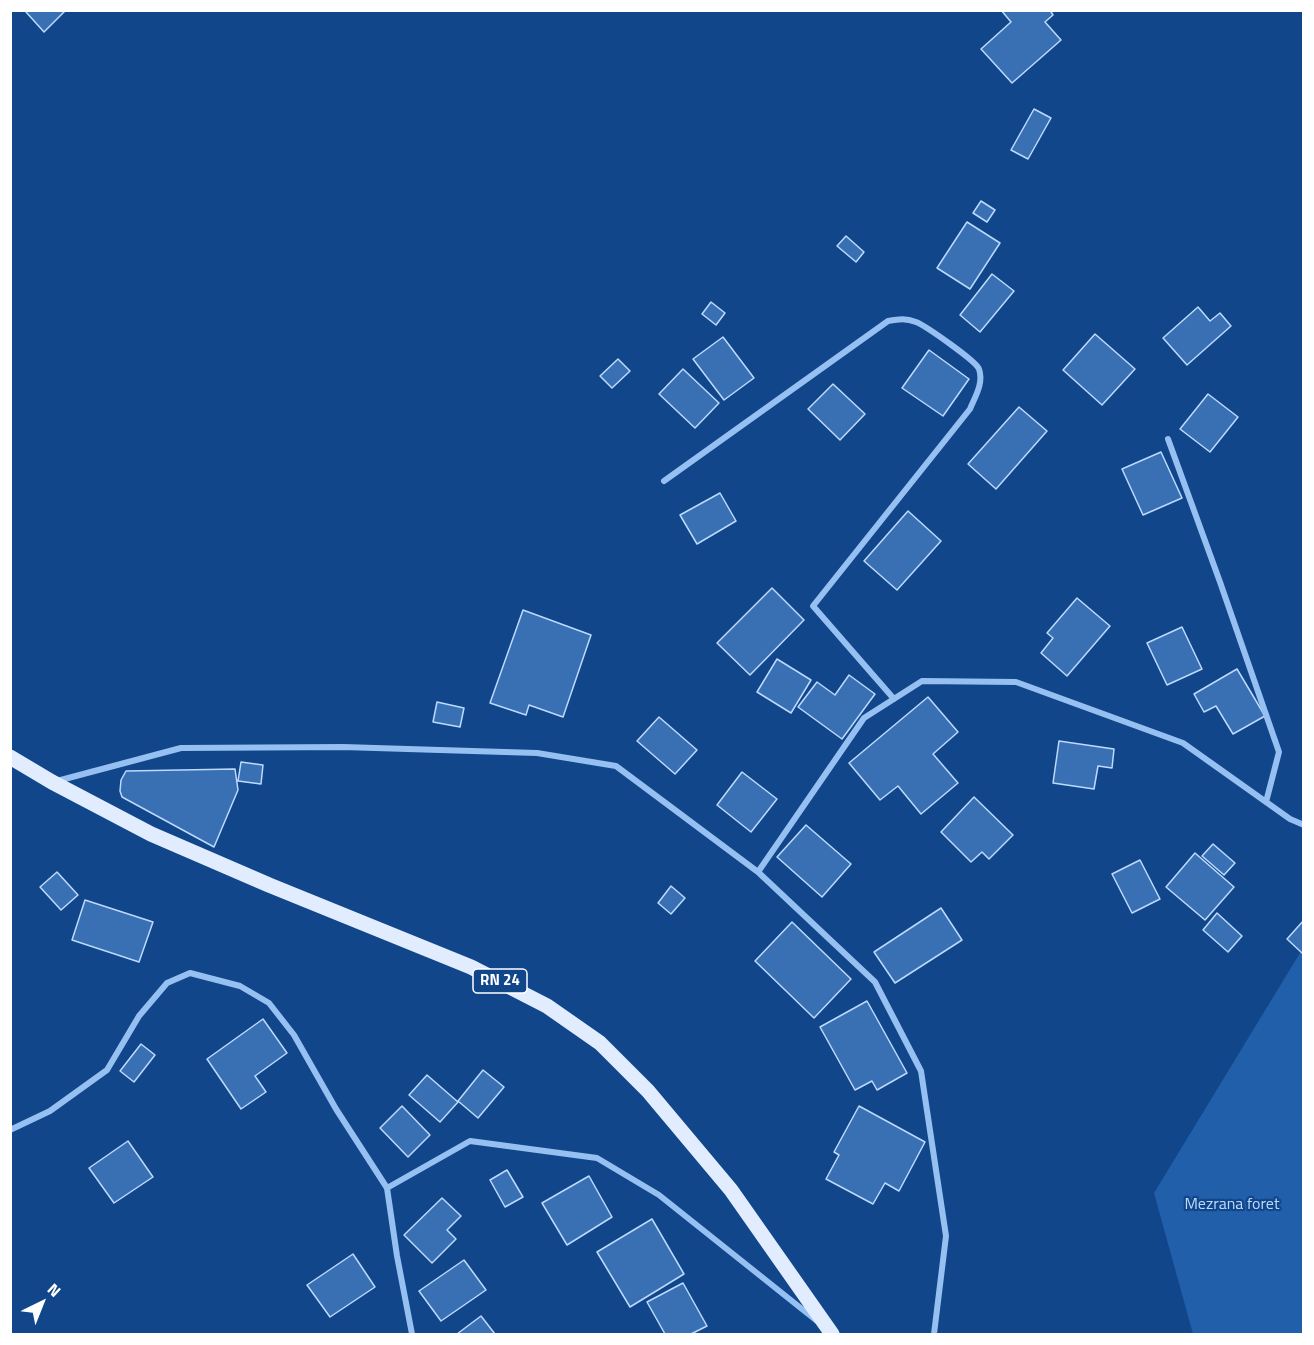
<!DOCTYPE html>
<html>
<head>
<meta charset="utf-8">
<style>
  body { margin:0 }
  #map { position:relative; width:1314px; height:1345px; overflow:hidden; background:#11468b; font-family:"Titillium Web",sans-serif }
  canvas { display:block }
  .frame { position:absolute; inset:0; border:12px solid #fff; pointer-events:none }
  .north { position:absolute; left:12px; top:1273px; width:60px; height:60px; -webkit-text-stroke:4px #11468b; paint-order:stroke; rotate:43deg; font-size:16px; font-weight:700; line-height:24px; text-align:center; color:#fff }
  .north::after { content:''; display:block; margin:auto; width:21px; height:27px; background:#fff; clip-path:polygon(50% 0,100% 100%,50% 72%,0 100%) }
</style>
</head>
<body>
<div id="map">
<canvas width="1314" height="1345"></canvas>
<div class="frame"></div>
<div class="north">N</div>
</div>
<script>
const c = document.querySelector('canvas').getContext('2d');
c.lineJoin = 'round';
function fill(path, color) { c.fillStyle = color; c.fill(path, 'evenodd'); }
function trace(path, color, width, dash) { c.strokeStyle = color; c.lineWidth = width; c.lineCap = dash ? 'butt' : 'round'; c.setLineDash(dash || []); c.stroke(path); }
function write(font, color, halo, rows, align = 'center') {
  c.font = font + ' "Titillium Web",sans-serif'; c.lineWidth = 4.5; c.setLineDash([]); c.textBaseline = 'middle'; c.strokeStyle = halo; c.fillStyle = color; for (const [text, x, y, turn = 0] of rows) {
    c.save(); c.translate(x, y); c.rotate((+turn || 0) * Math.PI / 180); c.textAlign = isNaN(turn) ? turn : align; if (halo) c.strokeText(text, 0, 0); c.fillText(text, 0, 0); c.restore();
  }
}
fill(new Path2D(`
  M1303,948V1334H1193L1154,1193Z`), '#225faa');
const building = new Path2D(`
  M27,10H66L44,32L26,12Z
  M1001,10H1050L1053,15L1045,22L1061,40L1012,83L981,49L1011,22Z
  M1034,109L1051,118L1028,159L1011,150Z
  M981,201L995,210L987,222L973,213Z
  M967,222L1000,243L970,289L937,268Z
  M846,236L864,252L856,262L837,246Z
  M992,274L1014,291L980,332L960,315Z
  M711,302L725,313L716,325L702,314Z
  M1198,307L1210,321L1220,313L1231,326L1187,365L1163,338Z
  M1095,334L1135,369L1102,405L1063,370Z
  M723,337L754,378L724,400L693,359Z
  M929,350L969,379L943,416L902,388Z
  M618,359L630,371L612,388L600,376Z
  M683,369L719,403L695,428L659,394Z
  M833,384L865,414L840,440L808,409Z
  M1208,394L1238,417L1210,452L1180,429Z
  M1019,407L1047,431L996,489L968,464Z
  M1161,452L1182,498L1143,515L1122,469Z
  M720,493L736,521L697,544L680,515Z
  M908,511L941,541L897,590L864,561Z
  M772,588L804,620L750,675L717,643Z
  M1077,598L1110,626L1067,676L1041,653L1053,638L1047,633Z
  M523,610L591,635L563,717L529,705L526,715L490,703Z
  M1182,627L1202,669L1167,685L1147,643Z
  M777,659L811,680L791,713L757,692Z
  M1237,669L1265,716L1233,734L1216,706L1204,712L1194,694Z
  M849,675L875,694L842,739L798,707L817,682L835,695Z
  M928,697L958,732L933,754L958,783L921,814L898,786L880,800L849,763Z
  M437,702L464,708L460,727L433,722Z
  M659,717L697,750L675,774L637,741Z
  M1059,741L1114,749L1112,768L1098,766L1094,789L1053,783Z
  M241,762L263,765L261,784L238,781Z
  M235,769L238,790L214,847L122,797L120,791L121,780L126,771Z
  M742,772L777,799L751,832L717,805Z
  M974,797L1013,835L989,859L982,852L971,862L941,832Z
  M806,825L851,864L822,897L777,857Z
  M1213,844L1235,863L1224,875L1202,856Z
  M1195,853L1234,887L1205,920L1166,887Z
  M1140,860L1160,899L1132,913L1112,874Z
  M57,872L78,895L61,910L40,887Z
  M671,886L685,898L671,914L658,903Z
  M85,900L153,922L139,962L72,940Z
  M941,908L962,940L895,983L874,952Z
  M1217,913L1242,936L1228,952L1203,930Z
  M1304,920V951L1302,953L1287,939Z
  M792,922L851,979L814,1018L755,961Z
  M867,1001L907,1073L877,1090L872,1081L855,1090L820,1027Z
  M263,1019L287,1053L255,1076L266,1092L241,1109L207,1059Z
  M141,1044L155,1055L134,1082L120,1071Z
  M483,1070L504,1087L478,1118L458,1101Z
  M427,1075L458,1102L440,1122L409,1095Z
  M402,1106L430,1135L408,1157L380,1128Z
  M859,1106L925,1142L899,1191L885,1183L873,1204L826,1179L839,1155L834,1152Z
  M128,1141L153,1177L114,1203L89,1168Z
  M507,1170L523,1197L505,1207L490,1180Z
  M589,1176L612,1217L567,1245L542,1203Z
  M442,1198L461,1216L447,1230L456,1239L432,1263L404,1235Z
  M652,1219L684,1274L630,1307L597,1252Z
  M353,1254L375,1287L330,1317L307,1285Z
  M464,1260L486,1290L441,1321L419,1291Z
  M683,1283L707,1326L691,1334H665L647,1302Z
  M481,1316L495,1334H457Z`);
fill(building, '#3970b4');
trace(building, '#bddafd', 1.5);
trace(new Path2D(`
  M1168,439L1220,582L1279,752L1266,802
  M664,481L888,321C899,319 906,318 916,322C926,326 976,361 979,369C984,383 975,397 970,409L813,606L894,699
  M57,781L181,748L343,747L537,753L616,766L758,872L875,982L921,1071L946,1236L934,1334
  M758,872L864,718L922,681L1016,682L1183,743L1290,819L1304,825
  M10,1130L50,1111L107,1070L139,1016L167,983L190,973L240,986L269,1003L294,1035L336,1109L387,1188
  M412,1334L397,1256L387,1188L470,1141L597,1158L659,1195L817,1321`), '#97c0f2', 6);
trace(new Path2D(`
  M10,757L52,782L151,834L269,885L471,967L547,1006L600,1043L648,1091L731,1190L832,1334`), '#e1edff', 15);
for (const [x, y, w] of [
  [500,981,54]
]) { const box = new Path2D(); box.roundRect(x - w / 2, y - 12, w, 24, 4.5); c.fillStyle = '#11468b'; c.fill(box); trace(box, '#fff', 1.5); }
write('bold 15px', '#fff', null, [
  ["RN 24",500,981]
]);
write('16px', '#bddafd', '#11468b', [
  ["Mezrana foret",1232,1205]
]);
</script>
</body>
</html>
